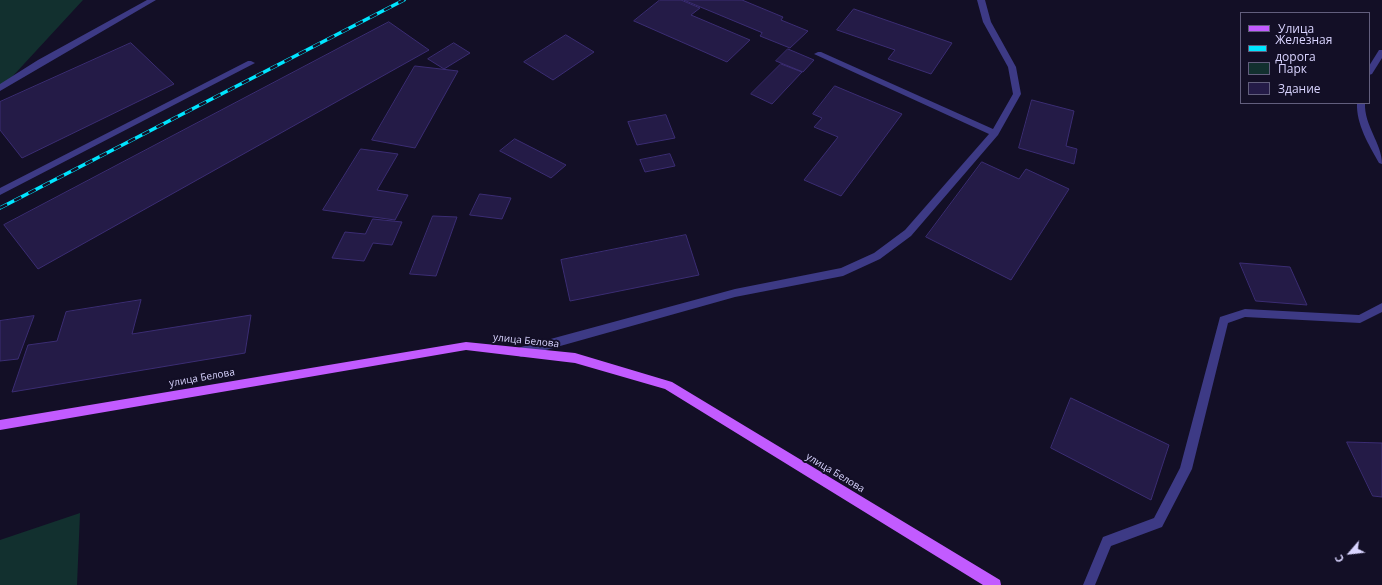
<!DOCTYPE html>
<html>
<head>
<meta charset="utf-8">
<style>
  body { margin:0 }
  #map { position:relative; width:1382px; height:585px; overflow:hidden; background:#130f26; font-family:"Open Sans",sans-serif }
  canvas { display:block }
  .legend { position:absolute; left:1240px; top:12px; width:130px; height:92px; box-sizing:border-box; background:#130f26; border:1px solid #625e7d; margin:0; padding:5px 7px; list-style:none; font-size:12px; color:#d9d4ff }
  .legend li { display:flex; align-items:center; gap:8px; height:20px }
  .legend b { width:20px; border:1px solid #625e7d }
  .north { position:absolute; left:1330px; top:533px; width:40px; height:40px; -webkit-text-stroke:3px #130f26; paint-order:stroke; rotate:242deg; font-size:11px; font-weight:700; line-height:16px; text-align:center; color:#d9d4ff }
  .north::after { content:''; display:block; margin:auto; width:14px; height:18px; background:#d9d4ff; clip-path:polygon(50% 0,100% 100%,50% 72%,0 100%) }
</style>
</head>
<body>
<div id="map">
<canvas width="1382" height="585"></canvas>
<ul class="legend">
<li><b style="height:5px;background:#c25bff"></b>Улица</li>
<li><b style="height:5px;background:#00e5ff"></b>Железная дорога</li>
<li><b style="height:11px;background:#12302f"></b>Парк</li>
<li><b style="height:11px;background:#241b47"></b>Здание</li>
</ul>
<div class="north">С</div>
</div>
<script>
const c = document.querySelector('canvas').getContext('2d');
c.lineJoin = 'round';
function fill(path, color) { c.fillStyle = color; c.fill(path, 'evenodd'); }
function trace(path, color, width, dash) { c.strokeStyle = color; c.lineWidth = width; c.lineCap = dash ? 'butt' : 'round'; c.setLineDash(dash || []); c.stroke(path); }
function write(font, color, halo, rows, align = 'center') {
  c.font = font + ' "Open Sans",sans-serif'; c.lineWidth = 4; c.setLineDash([]); c.textBaseline = 'middle'; c.strokeStyle = halo; c.fillStyle = color; for (const [text, x, y, turn = 0] of rows) {
    c.save(); c.translate(x, y); c.rotate((+turn || 0) * Math.PI / 180); c.textAlign = isNaN(turn) ? turn : align; if (halo) c.strokeText(text, 0, 0); c.fillText(text, 0, 0); c.restore();
  }
}
fill(new Path2D(`
  M0,0H83L0,90Z
  M80,513L77,585H0V540Z`), '#12302f');
const building = new Path2D(`
  M660,0H681L700,8L691,15L750,40L727,62L634,21Z
  M684,0H742L783,17L781,20L808,31L790,48L760,36L762,33Z
  M854,9L952,43L931,74L888,59L895,50L837,30Z
  M389,22L429,50L38,269L4,225Z
  M566,35L594,52L553,80L524,62Z
  M131,43L174,84L22,158L0,130V102Z
  M454,43L470,53L444,69L428,59Z
  M788,49L814,60L803,72L776,61Z
  M781,64L802,72L772,104L751,94Z
  M415,66L458,71L415,148L372,140Z
  M835,86L902,114L841,196L804,180L838,137L814,127L822,118L813,114Z
  M1032,100L1074,111L1066,146L1077,149L1074,164L1019,148Z
  M666,115L675,138L637,145L628,122Z
  M515,139L566,165L551,178L500,151Z
  M361,149L398,154L377,190L408,195L395,220L323,210Z
  M670,154L675,166L645,172L640,160Z
  M982,162L1019,179L1026,169L1069,189L1011,280L926,237Z
  M480,194L511,198L502,219L470,215Z
  M433,216L457,217L436,276L410,274Z
  M373,219L402,222L392,245L373,243L364,261L332,258L345,232L365,234Z
  M686,235L699,275L570,301L561,260Z
  M1240,263L1290,267L1307,305L1256,301Z
  M141,300L132,334L251,315L245,353L12,392L28,345L57,341L66,312Z
  M34,316L18,359L0,361V321Z
  M1071,398L1169,445L1151,500L1051,448Z
  M1347,442L1382,443V497L1373,496Z`);
fill(building, '#241b47');
trace(building, '#3b2d73', 1);
fill(new Path2D(`
  M147,0H156L0,91V84L38,60Z
  M977,0H985L991,22L1016,67L1021,94L998,135L911,236L880,259L843,276L735,297L521,357L517,355L516,352L517,349L521,347L735,289L841,268L874,253L905,230L989,134L814,54L818,52H821L993,129L1013,94L1008,67L983,22Z
  M1379,50H1382V58L1372,74L1369,75V66Z
  M248,61H251L255,63L0,195V188Z
  M1357,103H1365C1364,126 1382,143 1382,164L1379,163C1369,145 1356,124 1357,103Z
  M1382,303V312L1360,323L1245,317L1228,323L1192,469L1162,527L1111,546L1095,585H1083L1103,537L1154,518L1180,468L1220,317L1245,309L1359,315Z`), '#3d3a85');
fill(new Path2D(`
  M466,342L575,353L672,382L1000,580L1001,585H983L665,389L575,363L466,350L0,430V420Z`), '#c25bff');
const rail = new Path2D(`
  M0,208L404,0`);
trace(rail, '#00e5ff', 3.5);
trace(rail, '#130f26', 2.5, [8]);
write('10px', '#d9d4ff', '#130f26', [
  ["улица Белова",526,341,6],
  ["улица Белова",202,378,-10],
  ["улица Белова",835,473,31]
]);
</script>
</body>
</html>
